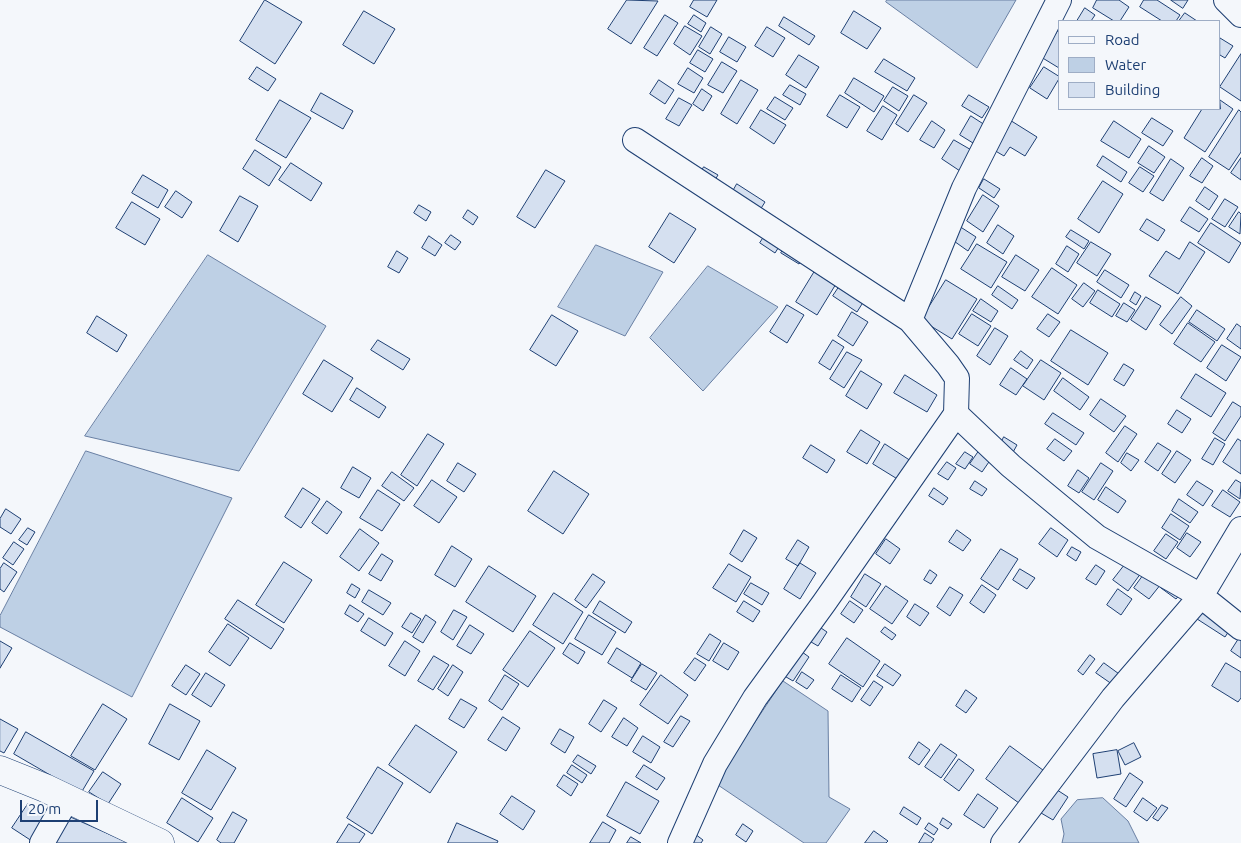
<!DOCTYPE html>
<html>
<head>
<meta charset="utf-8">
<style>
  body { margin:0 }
  #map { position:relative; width:1241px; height:843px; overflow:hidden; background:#f4f7fb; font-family:Ubuntu,sans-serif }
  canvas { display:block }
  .legend { position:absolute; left:1058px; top:20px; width:162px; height:90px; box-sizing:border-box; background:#f4f7fb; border:1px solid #9eadc5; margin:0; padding:6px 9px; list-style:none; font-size:15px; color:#1d3f73 }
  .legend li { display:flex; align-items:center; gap:10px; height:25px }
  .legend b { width:25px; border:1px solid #9eadc5 }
  .scale { position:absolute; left:20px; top:800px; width:78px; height:22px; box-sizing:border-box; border:2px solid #1d3f73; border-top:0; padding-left:6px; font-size:15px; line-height:18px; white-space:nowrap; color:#1d3f73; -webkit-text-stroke:4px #f4f7fb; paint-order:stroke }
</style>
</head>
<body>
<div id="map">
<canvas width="1241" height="843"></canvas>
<ul class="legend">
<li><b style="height:6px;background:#f4f7fb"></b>Road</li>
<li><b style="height:14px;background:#bed0e5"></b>Water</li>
<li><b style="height:14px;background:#d5e0f0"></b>Building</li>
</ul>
<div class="scale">20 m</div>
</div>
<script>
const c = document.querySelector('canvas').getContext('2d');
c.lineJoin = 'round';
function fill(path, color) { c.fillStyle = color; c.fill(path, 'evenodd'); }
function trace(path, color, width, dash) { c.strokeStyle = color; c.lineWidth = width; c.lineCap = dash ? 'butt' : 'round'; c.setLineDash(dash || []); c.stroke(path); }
const water = new Path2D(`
  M887,0H1016L977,68L886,2Z
  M596,245L663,272L625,336L558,307Z
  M208,255L326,326L239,471L85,436Z
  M708,266L778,307L703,391L650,338Z
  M86,451L232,498L132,697L0,627V616Z
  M783,681L828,711L829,797L850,809L826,843H804L715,783Z
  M1103,798L1128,821L1139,843H1062L1064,834L1061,819L1077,800Z`);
fill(water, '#bed0e5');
trace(water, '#687fa3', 1);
const building = new Path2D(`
  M265,0L302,22L275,64L240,41Z
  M627,0L658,1L631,44L608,29Z
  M694,0H717L707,17L690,7Z
  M1097,0H1119L1129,7L1120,21H1114L1093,8Z
  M1144,0H1157L1180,15L1176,21H1162L1140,7Z
  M1171,0H1188L1183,8Z
  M1085,8L1095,15L1091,21H1077Z
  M364,11L395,29L374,64L343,45Z
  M854,11L881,28L867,49L841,33Z
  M1185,13L1197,21H1179Z
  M665,15L678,23L657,56L644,48Z
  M694,15L706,23L701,32L688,24Z
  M784,17L815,36L809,45L779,26Z
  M685,26L702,36L690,55L674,44Z
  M711,27L722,34L710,54L699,47Z
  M767,27L785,38L773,57L755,46Z
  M1058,31L1060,32L1059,68L1041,57Z
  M729,37L746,47L737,62L720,52Z
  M1220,38L1233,46L1225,58L1220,55Z
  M698,50L713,59L705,72L690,63Z
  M1241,54V101L1220,87Z
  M799,55L819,67L806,88L786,75Z
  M884,59L915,78L907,91L875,72Z
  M722,62L737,71L723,93L708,85Z
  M257,67L276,79L268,91L249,79Z
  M1044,67L1060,77L1047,99L1030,88Z
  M688,68L703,78L694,93L678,84Z
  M854,78L884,96L874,112L845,93Z
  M659,80L674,90L665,104L650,94Z
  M741,80L758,90L737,124L721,114Z
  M790,85L806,94L800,105L783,95Z
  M893,87L908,96L899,111L884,101Z
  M702,89L712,96L703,111L693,104Z
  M321,93L353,111L343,129L311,111Z
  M840,95L860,107L847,128L827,116Z
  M914,95L927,103L908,132L896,124Z
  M969,95L989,107L982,118L962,106Z
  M775,97L793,108L785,120L767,109Z
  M679,98L692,105L679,126L666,119Z
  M280,100L311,118L286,158L256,140Z
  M1220,100L1233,109L1205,152L1184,138L1202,109H1220Z
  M883,106L897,115L882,140L867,131Z
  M761,110L786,125L774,144L750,128Z
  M1239,110L1241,112V152L1229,170L1209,157Z
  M971,116L985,125L973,143L960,135Z
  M1005,117L1037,137L1025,156L1010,147L1004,156L987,146Z
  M1152,118L1173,131L1163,146L1142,133Z
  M932,121L945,130L934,148L920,140Z
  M1114,121L1141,139L1129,158L1101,141Z
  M954,140L973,151L960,171L942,159Z
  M1149,146L1165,157L1154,173L1138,163Z
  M255,150L281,167L269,186L243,169Z
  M1103,156L1127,172L1121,182L1097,166Z
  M1202,158L1213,166L1202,183L1190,176Z
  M1241,158V180L1231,173Z
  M1171,159L1184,168L1163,201L1150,193Z
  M291,163L322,183L311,201L279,180Z
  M704,167L718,175L713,183L699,175Z
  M1140,167L1154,176L1143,192L1129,183Z
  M546,170L565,181L535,228L517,217Z
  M143,175L168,190L158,208L132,193Z
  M984,179L1000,189L994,198L979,188Z
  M1103,181L1123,194L1099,233L1078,219Z
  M737,184L765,202L760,210L732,193Z
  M1205,187L1218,196L1209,210L1196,201Z
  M176,191L192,202L182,218L165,207Z
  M983,195L999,206L983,232L967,221Z
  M240,196L258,206L238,242L220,231Z
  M1225,199L1238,207L1225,227L1212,219Z
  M132,202L160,219L145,245L116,228Z
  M419,205L431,212L426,221L414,213Z
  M1190,207L1208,219L1199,232L1181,221Z
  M468,210L478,217L473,225L463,218Z
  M1239,212L1241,214L1240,234L1229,227Z
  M670,213L696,229L674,263L649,247Z
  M1147,219L1165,230L1158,241L1140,230Z
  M1211,223L1241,243L1229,263L1198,243Z
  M998,225L1014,236L1003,254L987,243Z
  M959,226L976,237L968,251L951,239Z
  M1071,230L1089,241L1084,249L1066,237Z
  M767,232L782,242L775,253L760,243Z
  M451,235L461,242L455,250L445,243Z
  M429,236L442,245L435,256L422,248Z
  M1091,242L1111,254L1097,276L1077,263Z
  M1190,242L1205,252L1178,294L1149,276L1166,251L1179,259Z
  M977,244L1007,262L991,288L961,269Z
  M787,245L805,256L799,264L781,253Z
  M1067,246L1079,254L1068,272L1056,264Z
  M397,251L408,258L399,273L388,267Z
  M1016,255L1039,270L1025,291L1002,277Z
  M818,266L839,279L817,315L796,302Z
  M1052,268L1077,285L1058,314L1032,297Z
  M1105,270L1129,285L1121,298L1097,282Z
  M946,280L977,299L952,339L921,320Z
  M843,281L867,296L857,312L833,296Z
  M1084,283L1095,291L1083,307L1072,299Z
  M998,286L1018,300L1012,309L992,295Z
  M1098,290L1120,304L1112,317L1090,303Z
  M1135,292L1141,296L1136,305L1130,301Z
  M1146,297L1161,306L1146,330L1131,320Z
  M1181,297L1192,306L1172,334L1160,325Z
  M981,299L998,311L991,322L973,311Z
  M1124,303L1135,310L1127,322L1116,316Z
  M787,305L804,315L787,343L770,332Z
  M1197,310L1225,329L1217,341L1189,322Z
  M852,312L868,322L853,346L838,336Z
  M972,314L991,326L978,346L959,334Z
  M1048,314L1060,322L1049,337L1037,329Z
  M552,315L578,331L556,366L530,350Z
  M97,316L127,335L117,352L87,333Z
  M1188,323L1215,342L1201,362L1174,344Z
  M1237,324L1241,327V349L1227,339Z
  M995,328L1008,336L990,365L977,356Z
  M1071,330L1108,353L1088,385L1051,361Z
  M378,340L410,359L403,370L371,350Z
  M833,340L844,347L830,370L819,363Z
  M1222,345L1241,357L1226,381L1207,368Z
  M1021,351L1033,360L1027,369L1014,360Z
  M847,352L862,360L844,388L830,379Z
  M324,360L353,378L332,412L303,394Z
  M1041,360L1061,373L1044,400L1023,386Z
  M1124,364L1134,370L1124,386L1114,380Z
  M1011,368L1027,379L1016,395L1000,385Z
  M861,371L882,384L867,409L846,396Z
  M1196,374L1226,393L1211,417L1181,398Z
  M905,375L937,395L927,412L894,393Z
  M1063,378L1089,397L1080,410L1054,391Z
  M357,388L386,407L379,418L350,400Z
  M1101,399L1126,416L1114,432L1090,415Z
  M1233,402L1241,407V416L1225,441L1213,433Z
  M1177,410L1191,419L1182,433L1168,424Z
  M1053,413L1084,433L1076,445L1045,424Z
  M1125,426L1137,434L1118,462L1106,453Z
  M861,430L880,442L867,464L847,452Z
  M428,434L444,444L417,486L401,475Z
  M1004,437L1017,445L1012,454L999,447Z
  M1215,438L1225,444L1213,465L1202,459Z
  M1055,439L1072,451L1064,461L1047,449Z
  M1238,439L1241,441V474L1223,462Z
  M1158,443L1171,451L1158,471L1145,462Z
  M885,444L911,461L899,480L873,464Z
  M811,445L835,460L827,473L803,458Z
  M981,448L993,456L982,472L970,464Z
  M1177,451L1191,460L1175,483L1162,474Z
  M965,452L973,457L965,469L956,464Z
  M1127,453L1139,460L1131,471L1121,463Z
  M947,462L956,468L948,480L938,474Z
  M458,463L476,474L464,492L447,481Z
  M1101,463L1113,471L1094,500L1082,492Z
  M353,467L371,478L359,498L341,488Z
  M1078,470L1089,478L1079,493L1068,486Z
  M554,471L589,494L563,534L528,511Z
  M392,472L414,488L404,501L382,486Z
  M432,480L457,497L439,523L414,506Z
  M1236,480L1241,483L1240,499L1228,491Z
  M975,481L987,489L982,496L970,489Z
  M1197,481L1213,491L1203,506L1187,495Z
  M1106,487L1126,501L1118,513L1098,500Z
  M303,488L320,499L301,528L285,517Z
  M934,488L948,498L943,505L929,496Z
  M378,490L400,504L382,531L360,518Z
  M1223,490L1240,502L1230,517L1212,506Z
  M1179,499L1198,512L1190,523L1172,511Z
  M327,501L342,512L327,534L312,523Z
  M6,509L21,519L11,534L0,527V519Z
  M1171,514L1189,526L1180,540L1162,528Z
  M28,528L35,532L27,545L19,540Z
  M1051,528L1068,540L1057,557L1039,544Z
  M360,529L379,543L359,571L340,557Z
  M744,530L757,538L742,562L730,554Z
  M957,530L971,540L963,551L949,542Z
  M1187,533L1201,542L1190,557L1177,548Z
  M1166,534L1178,542L1166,559L1154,551Z
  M886,539L900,549L890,564L876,554Z
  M798,540L809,547L798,566L786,559Z
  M14,542L24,549L13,565L3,558Z
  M452,546L472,559L455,587L435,575Z
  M1072,547L1081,552L1076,561L1067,555Z
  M1001,549L1018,559L998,590L981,579Z
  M382,554L393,561L381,581L369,574Z
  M284,562L312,580L284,623L256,605Z
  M1127,562L1141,573L1128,591L1113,580Z
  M4,563L17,572L4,592L0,589V569Z
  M800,563L816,573L800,599L784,589Z
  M729,564L751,577L736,602L713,588Z
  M1096,565L1105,571L1096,585L1086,579Z
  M489,566L536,596L513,632L466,602Z
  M1020,569L1035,578L1027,589L1013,580Z
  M930,570L937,575L931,584L924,580Z
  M1145,573L1161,584L1149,599L1134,588Z
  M593,574L605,582L586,608L575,600Z
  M865,574L881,584L866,607L851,597Z
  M1167,579L1183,591L1176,599L1161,588Z
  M751,583L769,593L762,605L744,594Z
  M352,584L360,589L355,598L347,593Z
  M982,585L996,595L984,613L970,603Z
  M886,586L908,601L892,624L870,609Z
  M950,587L963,595L950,616L937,607Z
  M1118,589L1132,599L1121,615L1107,605Z
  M369,590L391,603L383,615L362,602Z
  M554,593L583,612L563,644L533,625Z
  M238,600L284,629L271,649L225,619Z
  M600,601L632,622L625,633L593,613Z
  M744,601L760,611L753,622L737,612Z
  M850,601L863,610L854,623L841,614Z
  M915,604L929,613L920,626L907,617Z
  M350,605L364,614L358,622L345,614Z
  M1200,608L1231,628L1225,637L1194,617Z
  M454,610L467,617L453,640L441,632Z
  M411,613L421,619L412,633L402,627Z
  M426,615L436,622L423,643L413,637Z
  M589,615L616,632L602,655L575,639Z
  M369,618L393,633L385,646L361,631Z
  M228,624L249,638L230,666L209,652Z
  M815,624L827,632L818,646L806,639Z
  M470,625L484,634L471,654L457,646Z
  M885,627L896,635L892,640L881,632Z
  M530,631L555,648L528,687L503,670Z
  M710,634L721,641L709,661L697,654Z
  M1241,635V658L1231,651Z
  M847,638L880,661L863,687L829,664Z
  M0,641L12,648L0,668Z
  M405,641L420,651L405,676L389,666Z
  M570,643L585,652L578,664L563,654Z
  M724,643L739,652L728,670L713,661Z
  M617,648L641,663L632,678L608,663Z
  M798,649L809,657L793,681L781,674Z
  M1090,655L1095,659L1083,675L1078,671Z
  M434,656L449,665L433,690L418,681Z
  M695,658L706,665L695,681L684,673Z
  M1104,663L1126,679L1119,689L1096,673Z
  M1226,663L1241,672V698L1238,702L1212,686Z
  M642,664L657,673L646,690L631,681Z
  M885,664L901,675L893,686L877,676Z
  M186,665L200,674L186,695L172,686Z
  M453,665L463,672L448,696L438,689Z
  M802,672L814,680L807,689L796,682Z
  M206,673L225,685L211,707L192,695Z
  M505,675L519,684L502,710L489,701Z
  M661,675L688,695L668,724L640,705Z
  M841,675L861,688L852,702L832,689Z
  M874,681L883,687L870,706L861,700Z
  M966,690L977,698L966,713L956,706Z
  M461,699L477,708L464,728L449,719Z
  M604,700L617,708L601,732L589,724Z
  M103,704L127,719L95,770L71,756Z
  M170,704L200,721L179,760L149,744Z
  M681,716L690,721L673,747L664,742Z
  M503,717L520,728L506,751L488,740Z
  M624,718L638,728L627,746L612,737Z
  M0,719L18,729L4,753L0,751Z
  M416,725L457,752L430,793L389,765Z
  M560,729L574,737L565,753L551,744Z
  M26,732L94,771L81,793L14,754Z
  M643,736L660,747L651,763L633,752Z
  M919,742L930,750L919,765L909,758Z
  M1134,743L1141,757L1125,765L1118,751Z
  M941,744L957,755L941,778L925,767Z
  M1010,746L1047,773L1023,806L986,779Z
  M207,750L236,768L211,810L182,793Z
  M1117,750L1121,774L1097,778L1093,754Z
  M578,755L596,766L591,774L573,762Z
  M959,759L974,770L959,791L944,780Z
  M572,765L587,775L582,783L567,773Z
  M644,765L665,778L657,790L636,777Z
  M378,767L403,783L372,834L347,818Z
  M103,772L121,784L108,804L89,792Z
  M1130,773L1143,782L1126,807L1114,799Z
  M564,775L578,784L571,796L557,786Z
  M626,782L659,801L640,834L607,816Z
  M1051,786L1068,797L1053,820L1036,810Z
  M978,794L998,808L984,828L964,815Z
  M512,796L535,811L523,830L500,814Z
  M182,798L213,818L198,842L167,823Z
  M1143,798L1157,808L1147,821L1134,812Z
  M28,804L52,821L35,843L12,828Z
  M1162,805L1168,808L1158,821L1153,818Z
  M904,807L921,818L917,825L900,814Z
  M233,812L247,820L234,843H221L217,840Z
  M66,815L129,843H53Z
  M943,818L952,824L948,829L940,824Z
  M603,822L616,830L609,843H590Z
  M457,823L498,841L497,843H448Z
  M929,823L938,829L934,835L925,829Z
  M349,824L365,834L359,843H337Z
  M743,824L753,831L746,842L736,835Z
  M691,831L703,840L701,843H683Z
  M874,831L888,841L886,843H865Z
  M925,833L934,839L931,843H919Z
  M631,837L641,843H627Z`);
fill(building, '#d5e0f0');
trace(building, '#1d3f73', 1);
const street = new Path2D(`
  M1059,0L964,188L910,320L948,365L957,378L956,414L1011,466L1097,537L1201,596L1241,628
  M1226,0L1241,15
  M635,140L910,320
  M42,843L67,799
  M680,843L715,764L755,698L824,603L956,414
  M1003,843L1113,698L1201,596L1241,529`);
const primary = new Path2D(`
  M0,770L45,788L160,843`);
trace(street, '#1d3f73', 26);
trace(primary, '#1d3f73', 29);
trace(street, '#f4f7fb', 24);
trace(primary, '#f4f7fb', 28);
</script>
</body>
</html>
